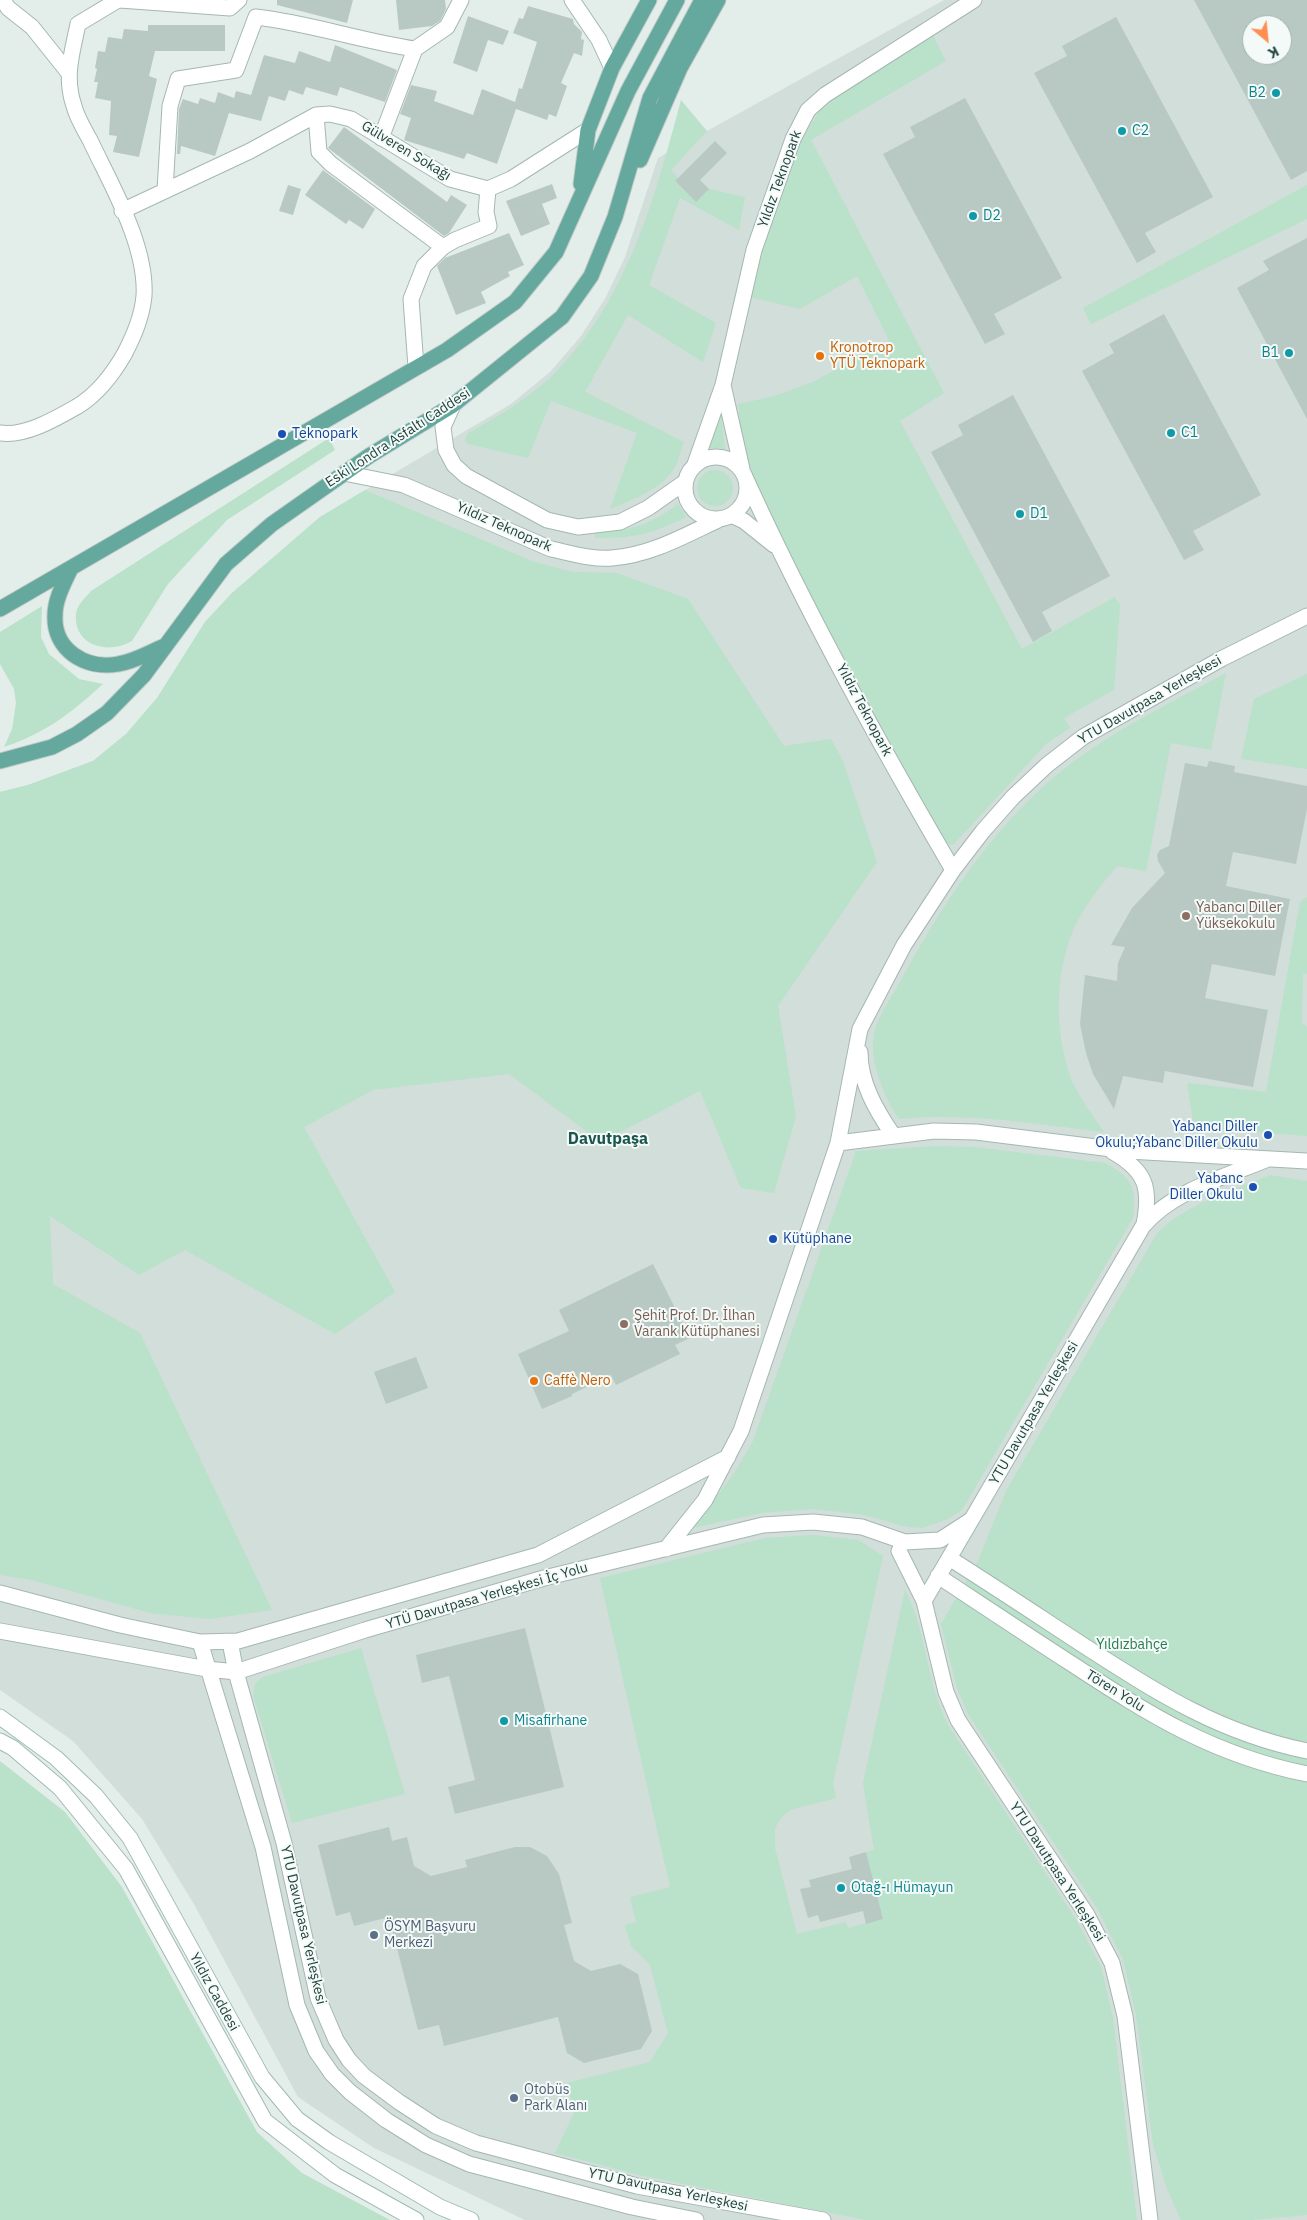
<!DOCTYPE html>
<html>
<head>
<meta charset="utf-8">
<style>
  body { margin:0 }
  #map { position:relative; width:1307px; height:2220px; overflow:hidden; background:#e3eeea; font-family:"IBM Plex Sans",sans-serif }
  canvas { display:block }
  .north { position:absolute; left:1242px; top:15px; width:50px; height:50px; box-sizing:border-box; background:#f4faf8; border:1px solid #a0b0ad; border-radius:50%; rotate:152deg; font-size:14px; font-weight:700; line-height:20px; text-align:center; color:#21423c }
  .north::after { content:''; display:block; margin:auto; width:18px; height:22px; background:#fe8e51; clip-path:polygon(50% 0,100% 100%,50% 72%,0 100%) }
</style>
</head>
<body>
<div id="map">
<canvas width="1307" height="2220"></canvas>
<div class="north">K</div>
</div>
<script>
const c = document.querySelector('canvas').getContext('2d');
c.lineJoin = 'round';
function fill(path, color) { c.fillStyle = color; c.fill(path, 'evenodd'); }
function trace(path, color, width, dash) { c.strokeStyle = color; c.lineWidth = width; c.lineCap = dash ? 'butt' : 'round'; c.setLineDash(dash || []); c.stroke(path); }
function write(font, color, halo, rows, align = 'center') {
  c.font = font + ' "IBM Plex Sans",sans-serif'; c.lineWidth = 4; c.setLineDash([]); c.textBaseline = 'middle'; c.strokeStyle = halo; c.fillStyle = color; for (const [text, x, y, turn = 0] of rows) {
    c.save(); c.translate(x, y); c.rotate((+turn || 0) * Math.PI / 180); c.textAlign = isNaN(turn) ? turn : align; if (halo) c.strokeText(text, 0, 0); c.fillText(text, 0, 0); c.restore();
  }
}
fill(new Path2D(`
  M944,0H1307V2220H525L374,2148L298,2097L195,1906L142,1819L73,1741L0,1690V792L28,785L93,761L126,734L157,698L205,622L232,593L320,517L511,404L550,372L581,336L606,297L625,257L658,158ZM1252,25H1282V55H1252Z`), '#d1deda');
fill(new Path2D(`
  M932,33L946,61L811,140L944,393L900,421L1022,649L1115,597L1120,605L1114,690L1064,718L1070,728L1047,743L953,845L943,843L762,504L745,465L738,404L775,396L815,381L889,340L857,276L800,309L750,297L771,214L792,156L820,110L847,87Z
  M681,100L707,131L671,170L678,178L675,182L696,202L709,189L745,197L739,230L680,198L649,285L716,323L703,362L628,315L585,392L684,442C681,449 679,458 676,465C666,487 632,500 610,509L637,433L551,401L528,458L468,444L465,440L467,434C498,416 530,398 555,373C628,299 655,197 681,100Z
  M1307,185V219L1091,324L1083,308Z
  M720,408L725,449L710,448Z
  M329,438L335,450L227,520L168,584L132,641C109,655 73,646 76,614C77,605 85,598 91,591Z
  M697 488a18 18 0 1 1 36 0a18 18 0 1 1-36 0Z
  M365,490L532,561L573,572L617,573L688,599L784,746L831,739L843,761L877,862L778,1006L796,1117L774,1193L741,1188L700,1091L601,1142L509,1074L373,1090L304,1127L395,1292L335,1334L185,1250L139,1275L50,1216L53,1284L140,1333L272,1610L209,1619L150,1613L32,1580L0,1575V792L28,785L93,761L126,734L157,698L205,622L232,593L320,517Z
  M678,504L686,517C650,535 635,538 595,538V533C635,528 645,528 678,504Z
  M42,606L41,637L49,654L79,679L103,684C71,713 46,733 4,747L12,729L16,703L14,689L0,664V632Z
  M1226,673L1211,750L1171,743L1146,871L1117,866C1101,885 1085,905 1074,928C1054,975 1054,1034 1072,1081C1080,1099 1093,1116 1104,1132C1034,1124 970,1112 899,1119C884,1096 869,1062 874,1033C877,1019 892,996 900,982C941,907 990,830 1057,775C1107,733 1169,704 1226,673Z
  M1307,674V769L1241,759L1254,699Z
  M1307,897V974H1303L1302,1023L1307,1027V1136L1194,1128L1187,1083L1266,1092L1300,902Z
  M935,1146L975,1147L1105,1163C1132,1177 1137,1189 1133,1218L962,1510L948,1519L922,1528L907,1527L865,1515L813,1509L761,1513L693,1528L735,1472L753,1441L856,1151Z
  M1270,1175L1307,1181V2215L1253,2220H1181L1167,2189L1153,2144L1136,2015L1123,1959L1097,1908L968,1714L957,1688L941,1624L978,1561L1006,1491L1156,1235C1182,1205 1233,1191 1270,1175Z
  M813,1535L858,1540L883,1556L833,1783L836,1798L790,1810L781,1818L775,1828V1848L797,1934L846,1922L848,1928L883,1919L866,1852L874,1850L863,1783L905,1590C927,1632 926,1682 948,1725L1077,1921L1101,1967L1113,2018L1137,2220H866L639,2175L555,2153L574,2113L567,2083L650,2062L668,2033L650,1965L631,1946L625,1925L636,1922L630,1897L670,1887L600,1578L765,1538Z
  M361,1648L405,1794L292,1823L253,1695L255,1684L263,1677Z
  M0,1761L65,1812L122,1887L257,2132L302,2173L390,2220H0Z`), '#bae1c9');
fill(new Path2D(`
  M277,0H353L347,23L277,5Z
  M396,0H445L446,9L440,21L432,26L399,30Z
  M1194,0H1307V171L1291,180ZM1252,25H1282V55H1252Z
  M528,6L573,19L574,24L582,32L581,39L584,40L582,56L574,53L561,83L567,86L556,117L549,114L547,120L516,109L497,164L467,153L464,159L404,140L411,118L400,114L411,85L437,91L434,101L473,115L482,89L515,102L519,88L522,89L537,42L513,33L519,18L523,19Z
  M468,16L509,31L503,45L488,40L477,72L453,63Z
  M1116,17L1213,197L1145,233L1156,252L1137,263L1034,73L1067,56L1062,46Z
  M148,25H225V51H155L149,76L157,79L139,157L113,152L117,136L109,135L111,101L95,98L98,82H94L97,69L95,68L98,51L105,52L108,37L122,39L124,29L148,31Z
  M335,45L397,70L385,102L340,87L337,96L306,87L303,95L289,90L285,101L269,96L261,121L229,113L215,156L181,146L180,154H177L179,109L183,99L198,104L200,98L215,103L218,92L234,98L236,91L251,95L264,55L295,63L299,51L330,62Z
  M965,98L1062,278L994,314L1005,334L985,344L883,154L915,137L910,127Z
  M344,127L447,202L451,195L467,205L449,233L444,236L328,148Z
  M715,141L727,153L700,180L709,189L696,202L675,181Z
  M323,170L375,209L363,229L349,220L346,224L305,195Z
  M552,184L557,198L542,204L550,224L521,236L506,201Z
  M288,185L301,189L293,215L279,211Z
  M509,233L524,265L508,272L510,276L481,292L486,303L456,315L437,266L445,258Z
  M1307,238V419L1237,288L1269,270L1263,261Z
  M1164,314L1261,495L1193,531L1204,550L1184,560L1082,371L1114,353L1109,344Z
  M1013,395L1110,576L1042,612L1052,631L1033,642L931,452L963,435L958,425Z
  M1209,761L1235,766L1234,772L1307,786V809L1296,864L1233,852L1226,886L1290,899L1275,976L1212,964L1205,998L1268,1010L1253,1087L1165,1071L1163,1083L1123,1076L1114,1109L1093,1074L1086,1053L1080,1024L1085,975L1117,981L1118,963L1125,947L1111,945L1132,908L1165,873L1158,861L1157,855L1160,850L1169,846L1185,763L1207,767Z
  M653,1264L690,1338L675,1345L680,1354L616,1385L611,1375L572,1394V1396L542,1409L518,1354L569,1331L559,1310Z
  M416,1357L428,1388L386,1404L374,1372Z
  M525,1628L564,1787L455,1814L448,1787L475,1780L449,1676L422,1683L416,1655Z
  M389,1827L392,1841L407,1837L414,1866L431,1876L467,1867L465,1860L515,1847H530L547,1856L559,1874L572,1923L564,1925L574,1961L591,1971L620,1964L638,1974L652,2031L641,2049L584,2063L567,2053L558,2017L444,2046L439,2025L418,2030L389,1917L354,1926L350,1912L336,1916L318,1845Z
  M866,1852L883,1919L866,1924L863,1911L820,1922L818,1915L808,1918L800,1889L811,1887L809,1880L852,1869L849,1857Z`), '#b8c9c4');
const street = new Path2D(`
  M3,0L8,8L32,27L68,72
  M120,0L230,8L239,0
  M572,0L599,40L612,68
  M316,115L319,152L331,164L443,247
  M381,138L415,49L447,27L461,0
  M165,190L170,106L178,79L236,70L256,17C309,23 361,41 415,49
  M122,211L250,151L316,115L330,114L351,119L450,179L488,189L511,179L588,130
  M416,367L411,299L424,266L443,247L455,240L489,226L486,212L488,189
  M723,385L742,469
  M453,405L443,427L446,450L454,465L466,476L547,520L578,527L620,522L648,508L685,482
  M0,433C25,437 57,418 78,406C99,393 113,374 125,353C134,335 142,317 144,296C147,245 111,185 90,140C84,129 77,118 74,106C64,77 72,53 78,24L118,0
  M685 488a31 31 0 1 1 62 0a31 31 0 1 1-62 0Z
  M695,464L723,385L754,250L793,139L808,110L825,95L974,0
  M344,473L404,485L551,549C570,553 593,560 612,558C651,555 686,535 720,519
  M746,479C807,613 879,743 953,870
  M731,515L744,521L774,545
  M860,1052C860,1083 876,1110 893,1135
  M838,1143L934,1131L976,1132L1128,1151L1307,1161
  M1113,1152C1146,1171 1151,1188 1144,1224
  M666,1549L705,1500L741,1431L838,1143L860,1029L904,945L953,870L983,831L1013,797L1047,765L1083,737L1221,659L1307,616
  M899,1551L924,1601L946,1692L958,1720L1087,1915L1112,1963L1125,2016L1150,2220
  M949,1558C995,1587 1040,1617 1086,1647C1159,1694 1220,1733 1307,1751
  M938,1576C982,1605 1027,1635 1072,1664C1150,1715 1213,1755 1307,1774
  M0,1593L120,1625L200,1642L238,1641L538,1555L728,1457
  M924,1601L1143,1226C1174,1190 1225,1177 1268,1159
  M0,1631L207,1669L236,1672L365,1630L544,1578L763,1525L813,1522L862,1527L905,1542L940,1540L971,1520
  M200,1642L263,1847L297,2005L316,2051L332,2074L350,2092L386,2120L426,2145L469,2164L632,2207L696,2220
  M230,1642L236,1672L284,1843L318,1998L336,2040L349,2060L364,2076L399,2102L436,2126L476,2143L637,2186L823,2220`);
const secondary = new Path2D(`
  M0,1717L56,1758L96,1796L130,1838L262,2077L297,2119L329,2142L440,2207L471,2220
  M0,1741L13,1748L60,1788L126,1869L265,2121L335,2175L416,2220`);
const primary = new Path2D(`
  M640,160L680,68L718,0
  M581,184L588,130L612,68L649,0
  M71,568C64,583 55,599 55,615C53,650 86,670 118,664C134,662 150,652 165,646
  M0,609L447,350L515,302L556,252L628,91L677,0
  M0,761L52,747L77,734L107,713L144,675L226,564L272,524L369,456L453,405L562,317L591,276L615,217L650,98L702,0`);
trace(street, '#a5b7b2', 17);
trace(secondary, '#a0bbb4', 17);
trace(primary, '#c1cac8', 17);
trace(street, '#fff', 15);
trace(secondary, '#fff', 15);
trace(primary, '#64a89e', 15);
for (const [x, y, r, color] of [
  [1276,93,5,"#0f9aa8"],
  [1122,131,5,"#0f9aa8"],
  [973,216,5,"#0f9aa8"],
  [1289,353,5,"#0f9aa8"],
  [820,356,5,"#e8710a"],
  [1171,433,5,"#0f9aa8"],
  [282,434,5,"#1a4fb4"],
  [1020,514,5,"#0f9aa8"],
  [1186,916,5,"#8d6e63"],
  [1268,1135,5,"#1a4fb4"],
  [1253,1187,5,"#1a4fb4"],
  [773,1239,5,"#1a4fb4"],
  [624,1324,5,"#8d6e63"],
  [534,1381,5,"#e8710a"],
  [504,1721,5,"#0f9aa8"],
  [841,1888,5,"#0f9aa8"],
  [374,1935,5,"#5c6f8a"],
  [514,2098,5,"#5c6f8a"]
]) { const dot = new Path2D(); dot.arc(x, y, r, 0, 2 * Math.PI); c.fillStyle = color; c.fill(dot); trace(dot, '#f4faf8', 2); }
write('14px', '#0d838f', '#f4faf8', [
  ["B2",1266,93,"right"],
  ["C2",1132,131],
  ["D2",983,216],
  ["B1",1279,353,"right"],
  ["C1",1181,433],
  ["D1",1030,514],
  ["Misafirhane",514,1721],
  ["Otağ-ı Hümayun",851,1888]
], 'left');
write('14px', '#21423c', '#f4faf8', [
  ["Gülveren Sokağı",406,151,31],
  ["Yıldız Teknopark",780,179,-70],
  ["Eski Londra Asfaltı Caddesi",398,438,-33],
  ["Yıldız Teknopark",504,527,24],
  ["YTU Davutpasa Yerleşkesi",1150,700,-30],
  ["Yıldız Teknopark",864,710,62],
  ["YTU Davutpasa Yerleşkesi",1034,1413,-60],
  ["YTÜ Davutpasa Yerleşkesi İç Yolu",487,1596,-16],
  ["Tören Yolu",1115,1691,32],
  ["YTU Davutpasa Yerleşkesi",1057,1872,57],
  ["YTU Davutpasa Yerleşkesi",303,1925,77],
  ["Yıldız Caddesi",214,1992,61],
  ["YTU Davutpasa Yerleşkesi",668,2190,12]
]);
write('14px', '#c56008', '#f4faf8', [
  ["Kronotrop",830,348],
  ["YTÜ Teknopark",830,364],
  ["Caffè Nero",544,1381]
], 'left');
write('14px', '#164399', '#f4faf8', [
  ["Teknopark",292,434],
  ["Yabancı Diller",1258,1127,"right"],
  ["Okulu;Yabanc Diller Okulu",1258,1143,"right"],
  ["Yabanc",1243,1179,"right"],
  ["Diller Okulu",1243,1195,"right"],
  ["Kütüphane",783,1239]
], 'left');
write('14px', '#785e54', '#f4faf8', [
  ["Yabancı Diller",1196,908],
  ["Yüksekokulu",1196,924],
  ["Şehit Prof. Dr. İlhan",634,1316],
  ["Varank Kütüphanesi",634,1332]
], 'left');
write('14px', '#277c51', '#f4faf8', [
  ["Yıldızbahçe",1132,1645]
]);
write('14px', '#4e5e75', '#f4faf8', [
  ["ÖSYM Başvuru",384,1927],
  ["Merkezi",384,1943],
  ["Otobüs",524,2090],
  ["Park Alanı",524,2106]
], 'left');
write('bold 16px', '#1b564e', '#f4faf8', [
  ["Davutpaşa",608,1139]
]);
</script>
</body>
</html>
